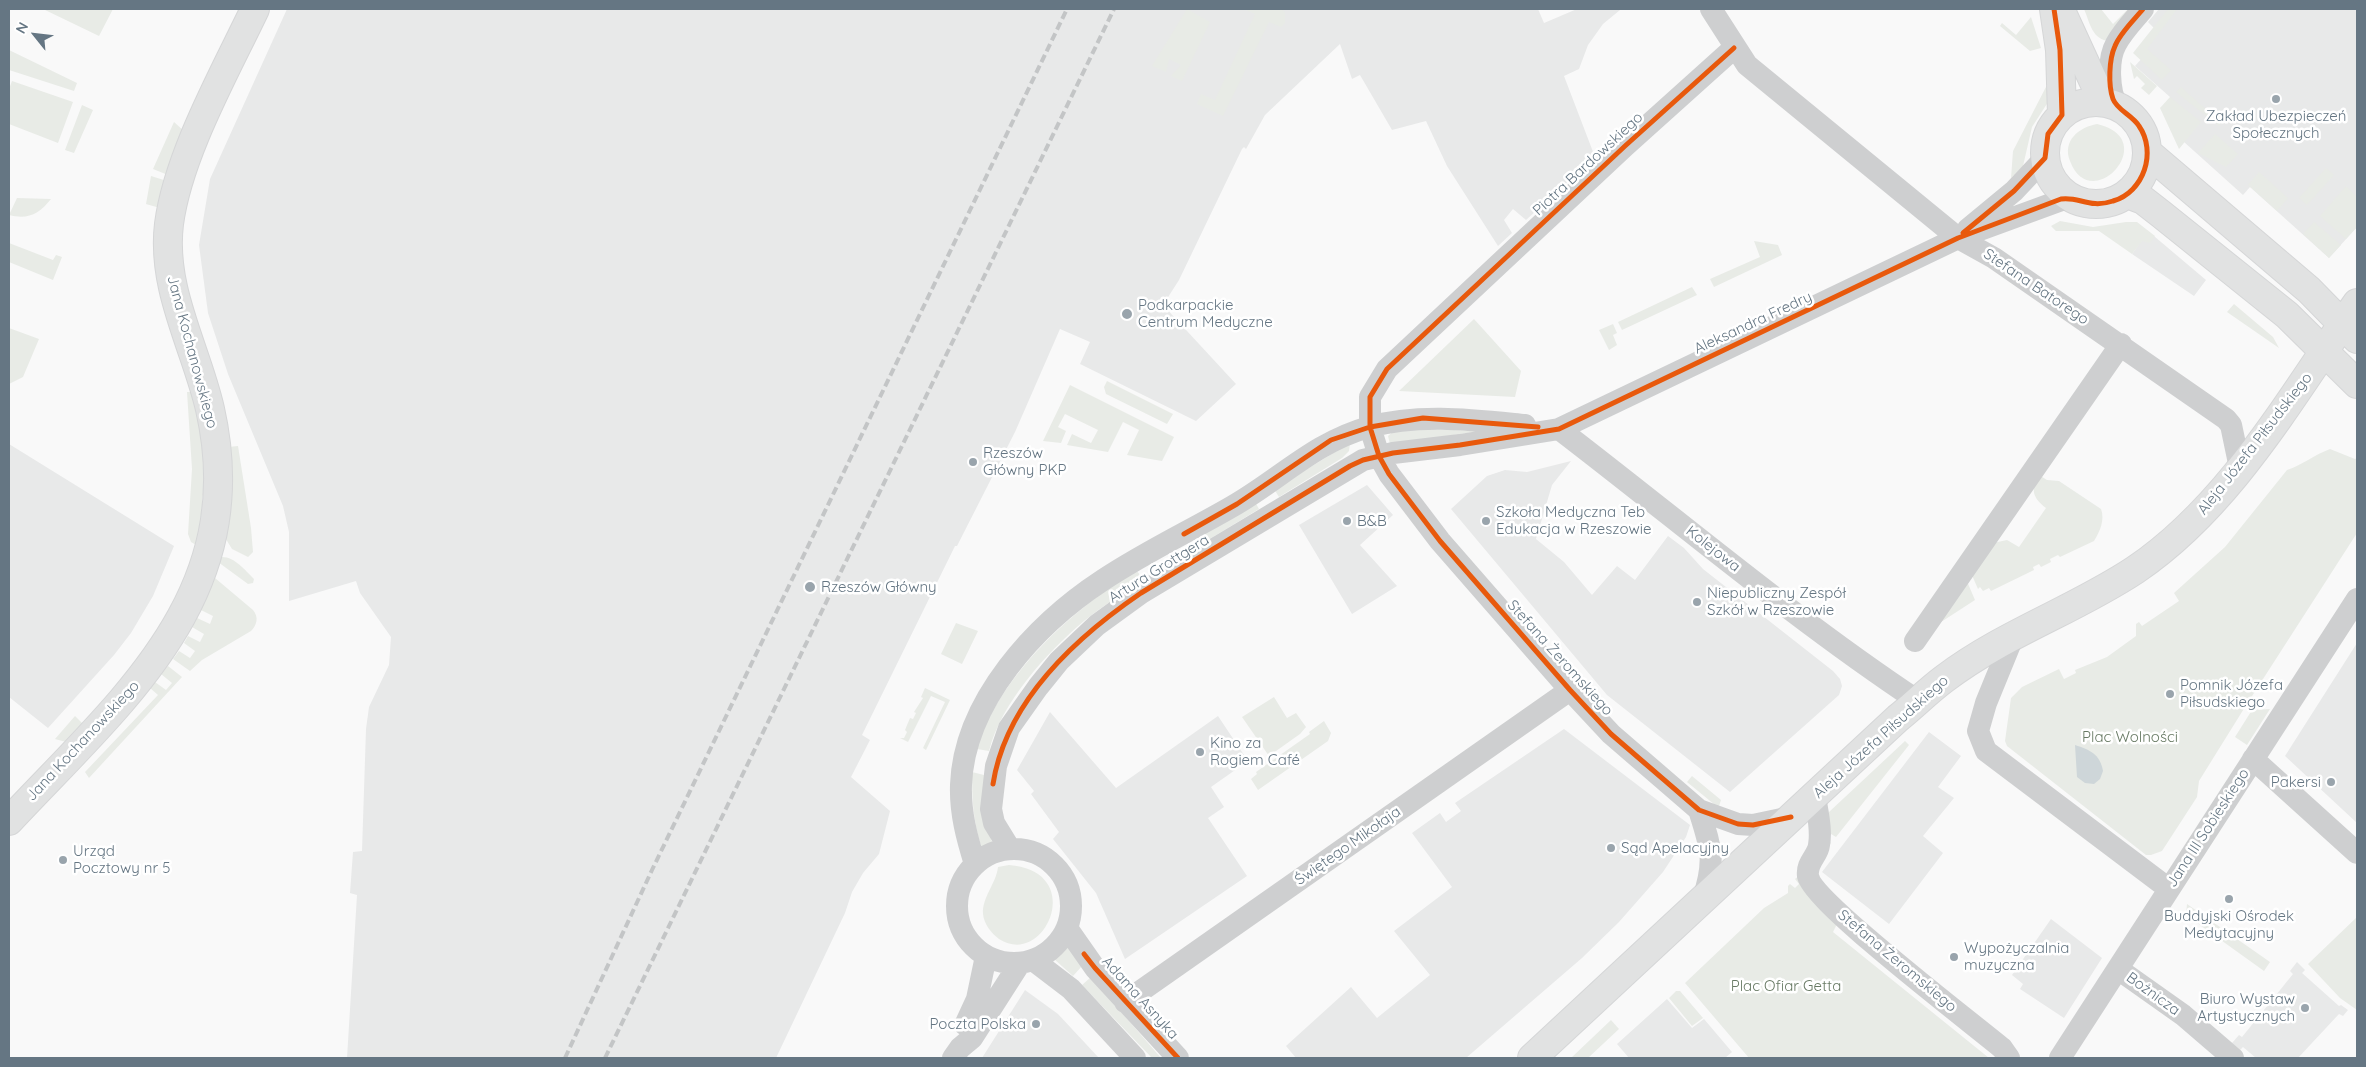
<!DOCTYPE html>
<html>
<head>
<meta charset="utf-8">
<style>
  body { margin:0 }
  #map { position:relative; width:2366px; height:1067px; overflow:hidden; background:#f9f9f9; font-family:Quicksand,sans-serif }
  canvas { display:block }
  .frame { position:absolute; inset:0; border:10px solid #657683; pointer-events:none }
  .north { position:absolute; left:10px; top:10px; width:50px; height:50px; -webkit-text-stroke:4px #fff; paint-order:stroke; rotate:299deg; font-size:14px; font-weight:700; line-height:20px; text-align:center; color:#657683 }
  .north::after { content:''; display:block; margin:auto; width:18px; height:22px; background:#657683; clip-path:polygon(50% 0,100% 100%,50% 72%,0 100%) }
</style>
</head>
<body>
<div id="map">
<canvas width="2366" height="1067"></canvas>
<div class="frame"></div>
<div class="north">N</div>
</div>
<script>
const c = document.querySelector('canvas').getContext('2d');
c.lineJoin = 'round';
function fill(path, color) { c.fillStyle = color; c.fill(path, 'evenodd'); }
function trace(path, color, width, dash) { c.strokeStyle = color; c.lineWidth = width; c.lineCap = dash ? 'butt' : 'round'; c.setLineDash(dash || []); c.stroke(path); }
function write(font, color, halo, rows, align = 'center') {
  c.font = font + ' Quicksand,sans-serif'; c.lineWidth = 5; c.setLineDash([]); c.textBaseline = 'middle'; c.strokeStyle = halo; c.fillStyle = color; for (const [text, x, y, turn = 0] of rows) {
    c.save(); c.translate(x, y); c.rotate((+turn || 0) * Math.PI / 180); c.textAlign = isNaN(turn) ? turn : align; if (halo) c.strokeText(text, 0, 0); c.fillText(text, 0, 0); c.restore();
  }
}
fill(new Path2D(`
  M287,9H1538L1544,23L1577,9L1620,10L1603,24L1588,45L1579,69L1564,76L1595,157L1526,220L1513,209L1504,220L1512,233L1498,246L1447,166L1426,121L1392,130L1360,75L1352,79L1340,44L1265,115L1246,149L1244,147L1242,149L1179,280L1163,305L1236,384L1196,421L1080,364L1090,342L1060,329L1015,432L957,546H955L862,735L870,740L851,777L890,811L879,854L863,873L852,892L845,913L776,1058H347L357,895L350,893L353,852L362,851L366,729L369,707L389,665L391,637L360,593L356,581L289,601V532L283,506L228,374L208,313L199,245L210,179Z
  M2159,9H2357V227L2329,258L2250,187L2243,195L2184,142L2168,122L2170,97L2135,66L2143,57L2155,29L2148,22Z
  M2148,231L2206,280L2194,296L2132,254Z
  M9,444L174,546L153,596L131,633L114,655L48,728L9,697Z
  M1571,461L1552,485L1536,539L1564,562L1592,595L1617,566L1635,580L1668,536L1684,548L1703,569L1833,671L1840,679L1842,686L1839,695L1730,792L1607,695L1451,509L1487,476L1505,470L1527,472Z
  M1367,485L1393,515L1360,545L1397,586L1352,614L1299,525Z
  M2357,643V823L2285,756Z
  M1050,712L1116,788L1218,716L1248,761L1211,787L1224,807L1208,818L1247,876L1125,959L1096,893L1053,839L1059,832L1031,794L1034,791L1017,770Z
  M1564,729L1690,825L1686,837L1663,872L1619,922L1582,958L1466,1058H1296L1286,1046L1351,987L1377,1018L1430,975L1394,931L1452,887L1412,833L1440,813L1446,822L1461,811L1455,803Z
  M1929,732L1961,756L1938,787L1954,798L1923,836L1943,853L1889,924L1822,872Z
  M2051,919L2102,958L2064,1018L2020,989L2023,984L2012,975Z
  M2297,962L2305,970L2302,973L2339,1006L2341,1005L2348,1010L2343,1016L2339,1014L2298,1058H2256L2243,1047L2240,1050L2232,1043L2239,1035L2242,1037L2293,974L2290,971Z
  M1025,990L1058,1014L1099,1058H982Z
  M1667,999L1692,1028L1704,1019L1732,1052L1725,1058H1629L1617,1044Z`), '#e8e9e9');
fill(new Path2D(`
  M43,9H113L99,36Z
  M1187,9L1210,22L1182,81L1171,76L1181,65L1169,59L1166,72L1152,66Z
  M1244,9H1282L1285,13V23L1281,27L1269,22L1223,116L1197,104L1201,94L1215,100L1255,14Z
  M2084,9H2101L2113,24L2128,9L2127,18L2110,41C2092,40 2090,23 2084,9Z
  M2168,9H2177L2147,49L2171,70L2162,80L2133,53Z
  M2031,17L2041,48L2030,51L2000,26L2002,23L2016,35Z
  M9,50L77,83L74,91L9,70Z
  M2130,62L2157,86L2149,95L2141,88L2145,84L2137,76L2134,79Z
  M12,81L73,102L58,143L9,124V89Z
  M2048,83L2052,96L2032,127L2023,166L2011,178L2013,151Z
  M2181,87L2211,114L2216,109L2226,118L2219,126L2176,92Z
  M2170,97L2201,122L2179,149L2160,108Z
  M82,105L93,110L74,153L65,150Z
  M174,122L184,131L168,175L153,169Z
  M2097,124C2163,139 2091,217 2070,161C2062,141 2079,127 2097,124Z
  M2215,134L2238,154L2226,167L2198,153Z
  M2326,168L2334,175L2307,205L2299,198Z
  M2259,172L2288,198L2277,211L2248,185Z
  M151,176L167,181L160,208L146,204Z
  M2346,186L2357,197V227L2346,239L2320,216Z
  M17,198L51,199C39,214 28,220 9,215Z
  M2060,221L2093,227L2126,222H2137L2155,236L2150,243L2142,241L2132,254L2099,231H2056L2051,226Z
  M2314,222L2341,245L2329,258L2303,234Z
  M1754,241L1778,245L1782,255L1714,287L1710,279L1760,257Z
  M9,243L53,260L56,255L62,257L53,280L9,262Z
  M1692,287L1697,295L1622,330L1618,322Z
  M2234,304L2273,337L2279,348L2227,312Z
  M1474,319L1521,371L1515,397L1399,391Z
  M1613,324L1617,333L1613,335L1617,345L1609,350L1599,330Z
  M9,328L39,339L23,377L9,384Z
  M1107,381L1173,414L1167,424L1106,394L1104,387Z
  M1070,385L1174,437L1162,461L1127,455L1139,430L1123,422L1108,452L1067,445L1072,434L1091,443L1098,430L1065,414L1058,427L1066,431L1061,443L1043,441Z
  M187,392H195L206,463L198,546L191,542L188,534L192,469Z
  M1397,428L1482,431L1390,444L1388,436Z
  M1350,443L1349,451L1342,458L1279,497L1274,489Z
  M238,446L251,528L253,552L248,557L232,549L224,536L228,447Z
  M2330,449L2355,459L2357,458V533L2245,707L2199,781L2197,797L2162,851L2151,855H2146L2007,746L2005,741L2011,698L2022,687L2059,669L2064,679L2076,673L2075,670L2107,657L2136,636V624L2139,622L2142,626L2179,601L2174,593L2225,547L2287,470C2302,465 2314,455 2330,449Z
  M2039,475L2047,480L2059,481L2101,509C2105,520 2100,531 2094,541L2060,557L2058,555L2050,559L2051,562L2041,567L2039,564L2033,567L2034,570L1991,591L1989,588L1983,591L1980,587L1978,589L1971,573L1993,543L2007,540L2019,547L2046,508C2033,498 2030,490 2039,475Z
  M1254,500L1259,509L1208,540H1204L1202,533Z
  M221,557C234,556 245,570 254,579L253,583L248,584L218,562Z
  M1137,571L1140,575L1136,581C1120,596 1101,607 1084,621C1047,652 1001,703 989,751L977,749C997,679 1074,606 1137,571Z
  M215,578L253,610C259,617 257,625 251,631L202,660L190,671L173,659L179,651L190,658L195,651L184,643L188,636L200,642L204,634L192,627L197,618L210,624L213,616L201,610Z
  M1966,579L1975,600L1938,624Z
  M956,623L978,631L962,664L941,654Z
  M168,666L182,677L89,778L85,772L158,695L150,688L155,682L166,690L172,683L161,674Z
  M925,688L950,700L926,750L923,748L945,702L931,696L908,742L900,738H904L907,732L905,730L910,718L913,719L916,713L914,712L923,698L921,697Z
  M1274,697L1287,718L1296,713L1306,727L1300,734L1269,756L1242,717Z
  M2270,709L2247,745L2235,737L2252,710Z
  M75,716L83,724L66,742L55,739Z
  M1324,721L1331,733L1328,741L1258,790L1251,779L1257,774L1256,772L1310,734L1309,732Z
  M1905,741L1909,745L1836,837L1831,834L1827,839L1831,843L1826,850L1827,816L1829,812Z
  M972,772L984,775L988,826L992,842L985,848L981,846C973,821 972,798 972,772Z
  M1692,776L1721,800L1719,806L1715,805L1687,782Z
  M1009,865C1088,871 1045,969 999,939C991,933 984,924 983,914C982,897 996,884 998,867Z
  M1800,875L1837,924L1833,932L1989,1058H1749L1685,983L1764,908L1788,893V886L1790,884L1795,888L1799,884L1795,879Z
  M2187,904L2270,962L2264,971L2186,915Z
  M2357,917V1010L2340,998L2308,964Z
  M1067,945L1083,965L1073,976L1054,959Z
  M1091,977L1161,1058H1152L1082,985Z
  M1676,991H1680L1703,1018L1692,1026L1669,998Z
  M1611,1020L1619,1029L1588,1058H1571Z`), '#e8ebe6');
fill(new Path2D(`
  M2075,745C2090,750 2100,754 2103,771L2100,779L2094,784L2085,783L2077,777Z`), '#ced6d9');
const secondary = new Path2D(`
  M2054,9L2060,50L2062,115
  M2063,15L2103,102
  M2045 153a51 51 0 1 1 102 0a51 51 0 1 1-102 0Z
  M2147,152L2309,290L2357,339
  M2127,194L2143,200L2161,214L2287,315L2357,384
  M9,821C123,699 252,595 210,409C196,348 161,289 169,224C178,155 225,72 255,9
  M1532,1058L1898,718C1914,705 1928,691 1944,679C2003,634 2075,610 2135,570C2231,505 2292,395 2357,303`);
trace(secondary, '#d5d6d7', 30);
trace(new Path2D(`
  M1711,9L1747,65L1958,238L1994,258L2226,419L2231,425L2240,468
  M1734,48L1625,146L1387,369L1370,397V427L1379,456L1389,474L1440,541L1570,690L1611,734L1699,810L1738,824L1753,825L1791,817
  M2117,106C2109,91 2107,60 2116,44C2123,31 2134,20 2143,9
  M1968,229L2014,191L2045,158
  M1559,429C1678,520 1793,618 1918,701
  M2013,637L1986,703L1978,731L1986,751L2169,889
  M1915,641L2121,344
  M2253,759L2357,853
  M1815,795C1817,811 1822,829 1819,845C1818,856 1806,862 1808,876C1813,902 1972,1023 2002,1048L2009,1058
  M1699,810C1711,848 1716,860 1703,899
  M957 906a57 57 0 1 1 114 0a57 57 0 1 1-114 0Z
  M1010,849L994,823L991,809L996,766L1009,728L1038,687L1059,661L1097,625L1141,593L1363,460L1393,453L1460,445L1559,429L1958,238L2070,197
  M975,864C967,838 960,813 961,785C964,701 1036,624 1103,580C1145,552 1190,531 1233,506C1280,479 1315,442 1369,427C1419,413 1474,420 1525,425
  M1067,928L1095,968L1178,1058
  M1033,960L1071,989L1135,1058
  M2118,969L2183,1015L2233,1058
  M1125,1002L1570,690
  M965,1025L977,999L986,956
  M953,1058L960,1048L972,1038L1020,963
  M2060,1058L2357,599`), '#cecfd0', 22);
trace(secondary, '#e1e2e2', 28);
trace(new Path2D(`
  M565,1058L652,870L1067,9
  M605,1058L1114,9`), '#c3c5c6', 4, [8, 4]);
trace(new Path2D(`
  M1734,48L1625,146L1387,369L1370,397V427L1379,456L1389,474L1440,541L1570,690L1611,734L1699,810L1738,824L1753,825L1791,817
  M1963,233L2014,191L2045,158L2048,134L2062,115L2060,50L2054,9
  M1184,534L1237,504L1331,440L1370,427L1423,418L1538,427
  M993,784C1006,701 1075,638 1141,593L1350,466L1363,460L1393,453L1460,445L1559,429L1958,238L2061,199C2079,196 2089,209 2113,201C2144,192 2157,152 2139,126C2132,115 2117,110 2113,99C2108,85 2109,59 2115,46C2120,33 2134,20 2143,9
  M1084,954L1095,968L1178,1058`), '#e8590c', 5);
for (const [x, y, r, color] of [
  [2276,99,5,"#99a4ac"],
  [1127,314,6,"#99a4ac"],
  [973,462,5,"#99a4ac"],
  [1347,521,5,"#99a4ac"],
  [1486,521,5,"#99a4ac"],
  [810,587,6,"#99a4ac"],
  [1697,602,5,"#99a4ac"],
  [2170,694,5,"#99a4ac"],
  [1200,752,5,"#99a4ac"],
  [2331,782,5,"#99a4ac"],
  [1611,848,5,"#99a4ac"],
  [63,860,5,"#99a4ac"],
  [2229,899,5,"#99a4ac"],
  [1954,957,5,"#99a4ac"],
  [2305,1008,5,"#99a4ac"],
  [1036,1024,5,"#99a4ac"]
]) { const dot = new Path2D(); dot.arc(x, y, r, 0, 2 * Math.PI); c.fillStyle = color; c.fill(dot); trace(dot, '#fff', 2); }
write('15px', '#657683', '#fff', [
  ["Zakład Ubezpieczeń",2276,116,"center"],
  ["Społecznych",2276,133,"center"],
  ["Podkarpackie",1138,305],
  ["Centrum Medyczne",1138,322],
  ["Rzeszów",983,453],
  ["Główny PKP",983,470],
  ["Szkoła Medyczna Teb",1496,512],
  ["Edukacja w Rzeszowie",1496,529],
  ["B&B",1357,521],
  ["Rzeszów Główny",821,587],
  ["Niepubliczny Zespół",1707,593],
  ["Szkół w Rzeszowie",1707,610],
  ["Pomnik Józefa",2180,685],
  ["Piłsudskiego",2180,702],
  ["Kino za",1210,743],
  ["Rogiem Café",1210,760],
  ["Pakersi",2321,782,"right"],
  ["Sąd Apelacyjny",1621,848],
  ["Urząd",73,851],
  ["Pocztowy nr 5",73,868],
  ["Buddyjski Ośrodek",2229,916,"center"],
  ["Medytacyjny",2229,933,"center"],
  ["Wypożyczalnia",1964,948],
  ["muzyczna",1964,965],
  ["Biuro Wystaw",2295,999,"right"],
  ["Artystycznych",2295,1016,"right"],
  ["Poczta Polska",1026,1024,"right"]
], 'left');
write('15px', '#657683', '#fff', [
  ["Piotra Bardowskiego",1588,164,-43],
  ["Stefana Batorego",2036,287,34],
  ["Aleksandra Fredry",1753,323,-25],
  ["Jana Kochanowskiego",192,352,75],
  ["Aleja Józefa Piłsudskiego",2255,444,-52],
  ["Kolejowa",1713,549,38],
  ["Artura Grottgera",1159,569,-32],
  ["Stefana Żeromskiego",1560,658,48],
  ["Aleja Józefa Piłsudskiego",1881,737,-42],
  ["Jana Kochanowskiego",83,741,-47],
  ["Jana III Sobieskiego",2208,828,-57],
  ["Świętego Mikołaja",1348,846,-35],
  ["Stefana Żeromskiego",1897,961,40],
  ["Bożnicza",2153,994,36],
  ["Adama Asnyka",1140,998,48]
]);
write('15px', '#687a64', '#fff', [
  ["Plac Wolności",2130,737],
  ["Plac Ofiar Getta",1786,986]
]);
</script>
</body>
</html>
